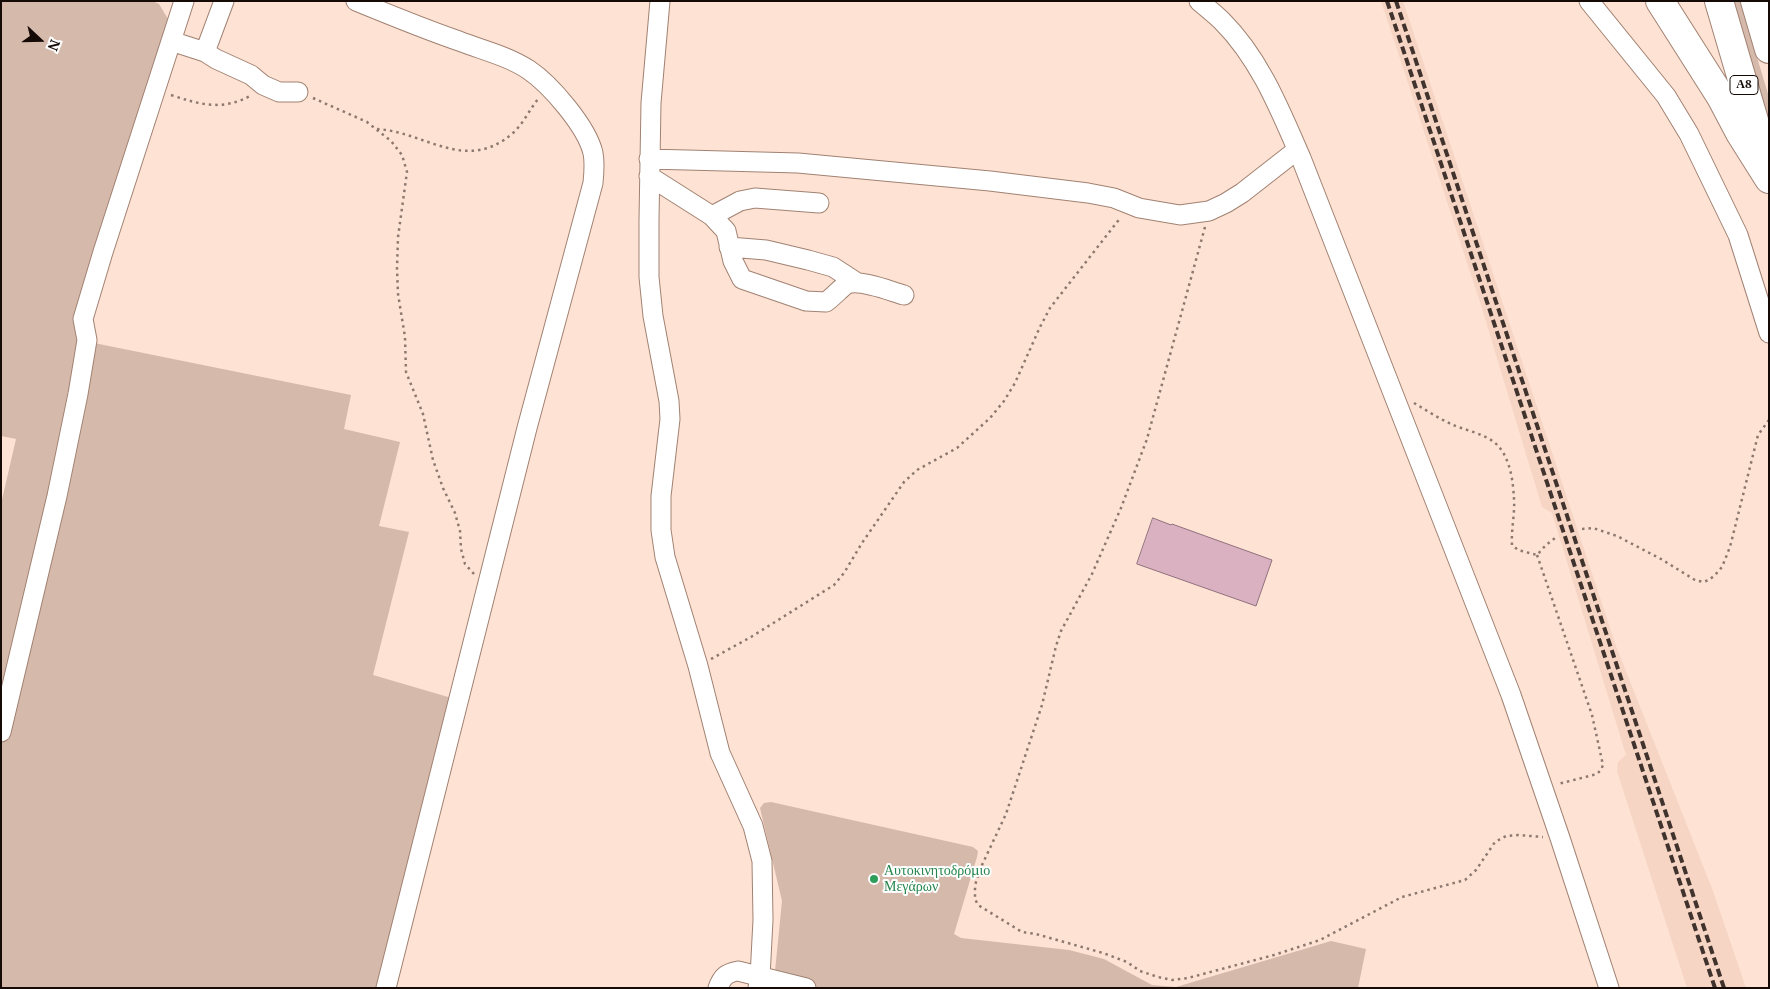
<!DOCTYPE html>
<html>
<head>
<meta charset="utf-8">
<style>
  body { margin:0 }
  #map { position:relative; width:1770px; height:989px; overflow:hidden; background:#fee2d4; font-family:"PT Serif",serif }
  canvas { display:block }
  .frame { position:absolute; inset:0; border:2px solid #150a05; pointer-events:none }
  .north { position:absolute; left:15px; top:15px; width:50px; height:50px; -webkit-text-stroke:4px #fff; paint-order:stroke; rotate:111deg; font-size:14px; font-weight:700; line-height:20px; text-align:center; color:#150a05 }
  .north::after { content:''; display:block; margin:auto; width:18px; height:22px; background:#150a05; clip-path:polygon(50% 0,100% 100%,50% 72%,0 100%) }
</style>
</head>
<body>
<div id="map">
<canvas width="1770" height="989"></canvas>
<div class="frame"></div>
<div class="north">N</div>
</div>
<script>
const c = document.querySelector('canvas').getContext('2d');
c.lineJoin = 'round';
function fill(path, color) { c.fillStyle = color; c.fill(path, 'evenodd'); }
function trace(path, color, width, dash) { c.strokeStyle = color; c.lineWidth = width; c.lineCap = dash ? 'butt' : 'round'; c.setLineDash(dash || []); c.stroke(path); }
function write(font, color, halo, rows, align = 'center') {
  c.font = font + ' "PT Serif",serif'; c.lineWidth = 4; c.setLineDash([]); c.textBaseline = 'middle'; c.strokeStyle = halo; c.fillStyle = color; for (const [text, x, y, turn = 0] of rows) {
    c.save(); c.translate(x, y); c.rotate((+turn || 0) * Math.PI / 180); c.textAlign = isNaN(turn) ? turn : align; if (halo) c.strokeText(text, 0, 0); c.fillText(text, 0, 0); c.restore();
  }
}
fill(new Path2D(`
  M1381,1H1403L1616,646L1713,891L1746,988H1687L1617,771L1618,762L1626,755L1552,513L1542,507L1480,302Z`), '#f6d5c4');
fill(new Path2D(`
  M1,1H153L159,4L171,24L82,339L99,344L351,395L344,429L400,442L379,526L409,532L373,675L455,699L383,988H1V504L16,439L1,436Z
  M1732,1H1740L1769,97V123Z
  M771,802L973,847L978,851L977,857L954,934L961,938L1069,950L1104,959L1152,985L1176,987L1331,941L1366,949L1358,988H772L775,971L782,901L760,808L764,803Z`), '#d5b9ab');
const building = new Path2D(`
  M1153,518L1171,525L1172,524L1272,560L1256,606L1137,564Z`);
fill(building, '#d9b1c1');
trace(building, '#91707d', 1);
const minor = new Path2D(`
  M356,1C390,15 424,29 459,41C482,50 508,56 529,70C551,85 587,127 593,153C595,163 594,173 593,183L527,428L386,988
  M660,1L651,103L649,220V277L653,316L669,401L670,419L661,496V530L665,557L698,666L720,753L753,826L762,861L763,920L760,977L758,988
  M1199,1C1207,8 1215,14 1222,21C1260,59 1280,110 1301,158L1511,695L1560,838L1609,988
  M1589,1L1666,96L1689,134L1738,235L1769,333
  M171,41L205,52L224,1
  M205,52L216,59L251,75L263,85L279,92H298
  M649,159L798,163L990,181L1088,193L1114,198L1139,208L1180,215L1209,211L1226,203L1242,193L1297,150
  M649,176L712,216L726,231L733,261L742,279L806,301L826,302C832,298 843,286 847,284C860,279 890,291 904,295
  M712,216L740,201L755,198L819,203
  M729,247L766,250L808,260L833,267L856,282
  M1,732L57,496L78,394L87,340L83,319L103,252L184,1
  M718,988C722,977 726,973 738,971L806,988`);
const highway = new Path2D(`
  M1660,1L1721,97L1740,133L1769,179
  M1719,1L1763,151
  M1755,1L1769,49`);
trace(minor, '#a18272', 21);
trace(highway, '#a18272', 30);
trace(new Path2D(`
  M171,95C201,105 223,111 252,95
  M313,98L367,122L391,141L402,155L407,172L398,237L397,269L398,294L405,337L406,372L423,414L433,460L443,488L455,513L460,531L461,549L465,564L474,574
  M377,129C426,132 466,174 513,133C523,124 530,109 538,99
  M1205,227L1147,439L1121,508L1092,574L1061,631L1056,646L1042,705L1006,814L982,865L975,885V899L978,905L1022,932L1036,934L1103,953L1127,962L1140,971L1158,977L1172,980L1188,978L1274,955L1320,940L1402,897L1465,880L1476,870L1495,842L1506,836L1518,835L1543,837
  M1414,403C1426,410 1438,418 1451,424C1464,430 1482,433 1494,442C1510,455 1513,480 1514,499C1515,515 1511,529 1512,545L1518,550L1537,555L1546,545L1555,538
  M1582,529L1593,528L1617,536L1661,559L1695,580L1703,582L1709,580L1715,575L1722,567L1730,547L1758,435L1769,420
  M1537,555L1592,715L1603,765L1601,770L1597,774L1558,784
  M711,659L751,637L834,585L844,573L862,543L904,482L917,470L957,448L990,418L1004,401L1015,383L1040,327L1050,308L1121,217`), '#8c786e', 2.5, [2.5, 4]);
trace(minor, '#fff', 19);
trace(highway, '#fff', 28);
trace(new Path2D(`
  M1387,1L1715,988
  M1396,1L1724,988`), '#40322c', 4, [8, 4]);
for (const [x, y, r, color] of [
  [874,879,5,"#2e9e5b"]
]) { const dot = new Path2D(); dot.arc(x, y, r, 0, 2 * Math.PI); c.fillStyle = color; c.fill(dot); trace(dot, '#fff', 2); }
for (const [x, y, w] of [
  [1744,85,28]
]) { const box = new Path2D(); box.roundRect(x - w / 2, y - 9.5, w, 19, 4); c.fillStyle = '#fff'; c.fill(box); trace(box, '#150a05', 1); }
write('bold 12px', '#150a05', null, [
  ["Α8",1744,85]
]);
write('14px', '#27864d', '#fff', [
  ["Αυτοκινητοδρόμιο",884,871],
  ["Μεγάρων",884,887]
], 'left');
</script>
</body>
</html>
